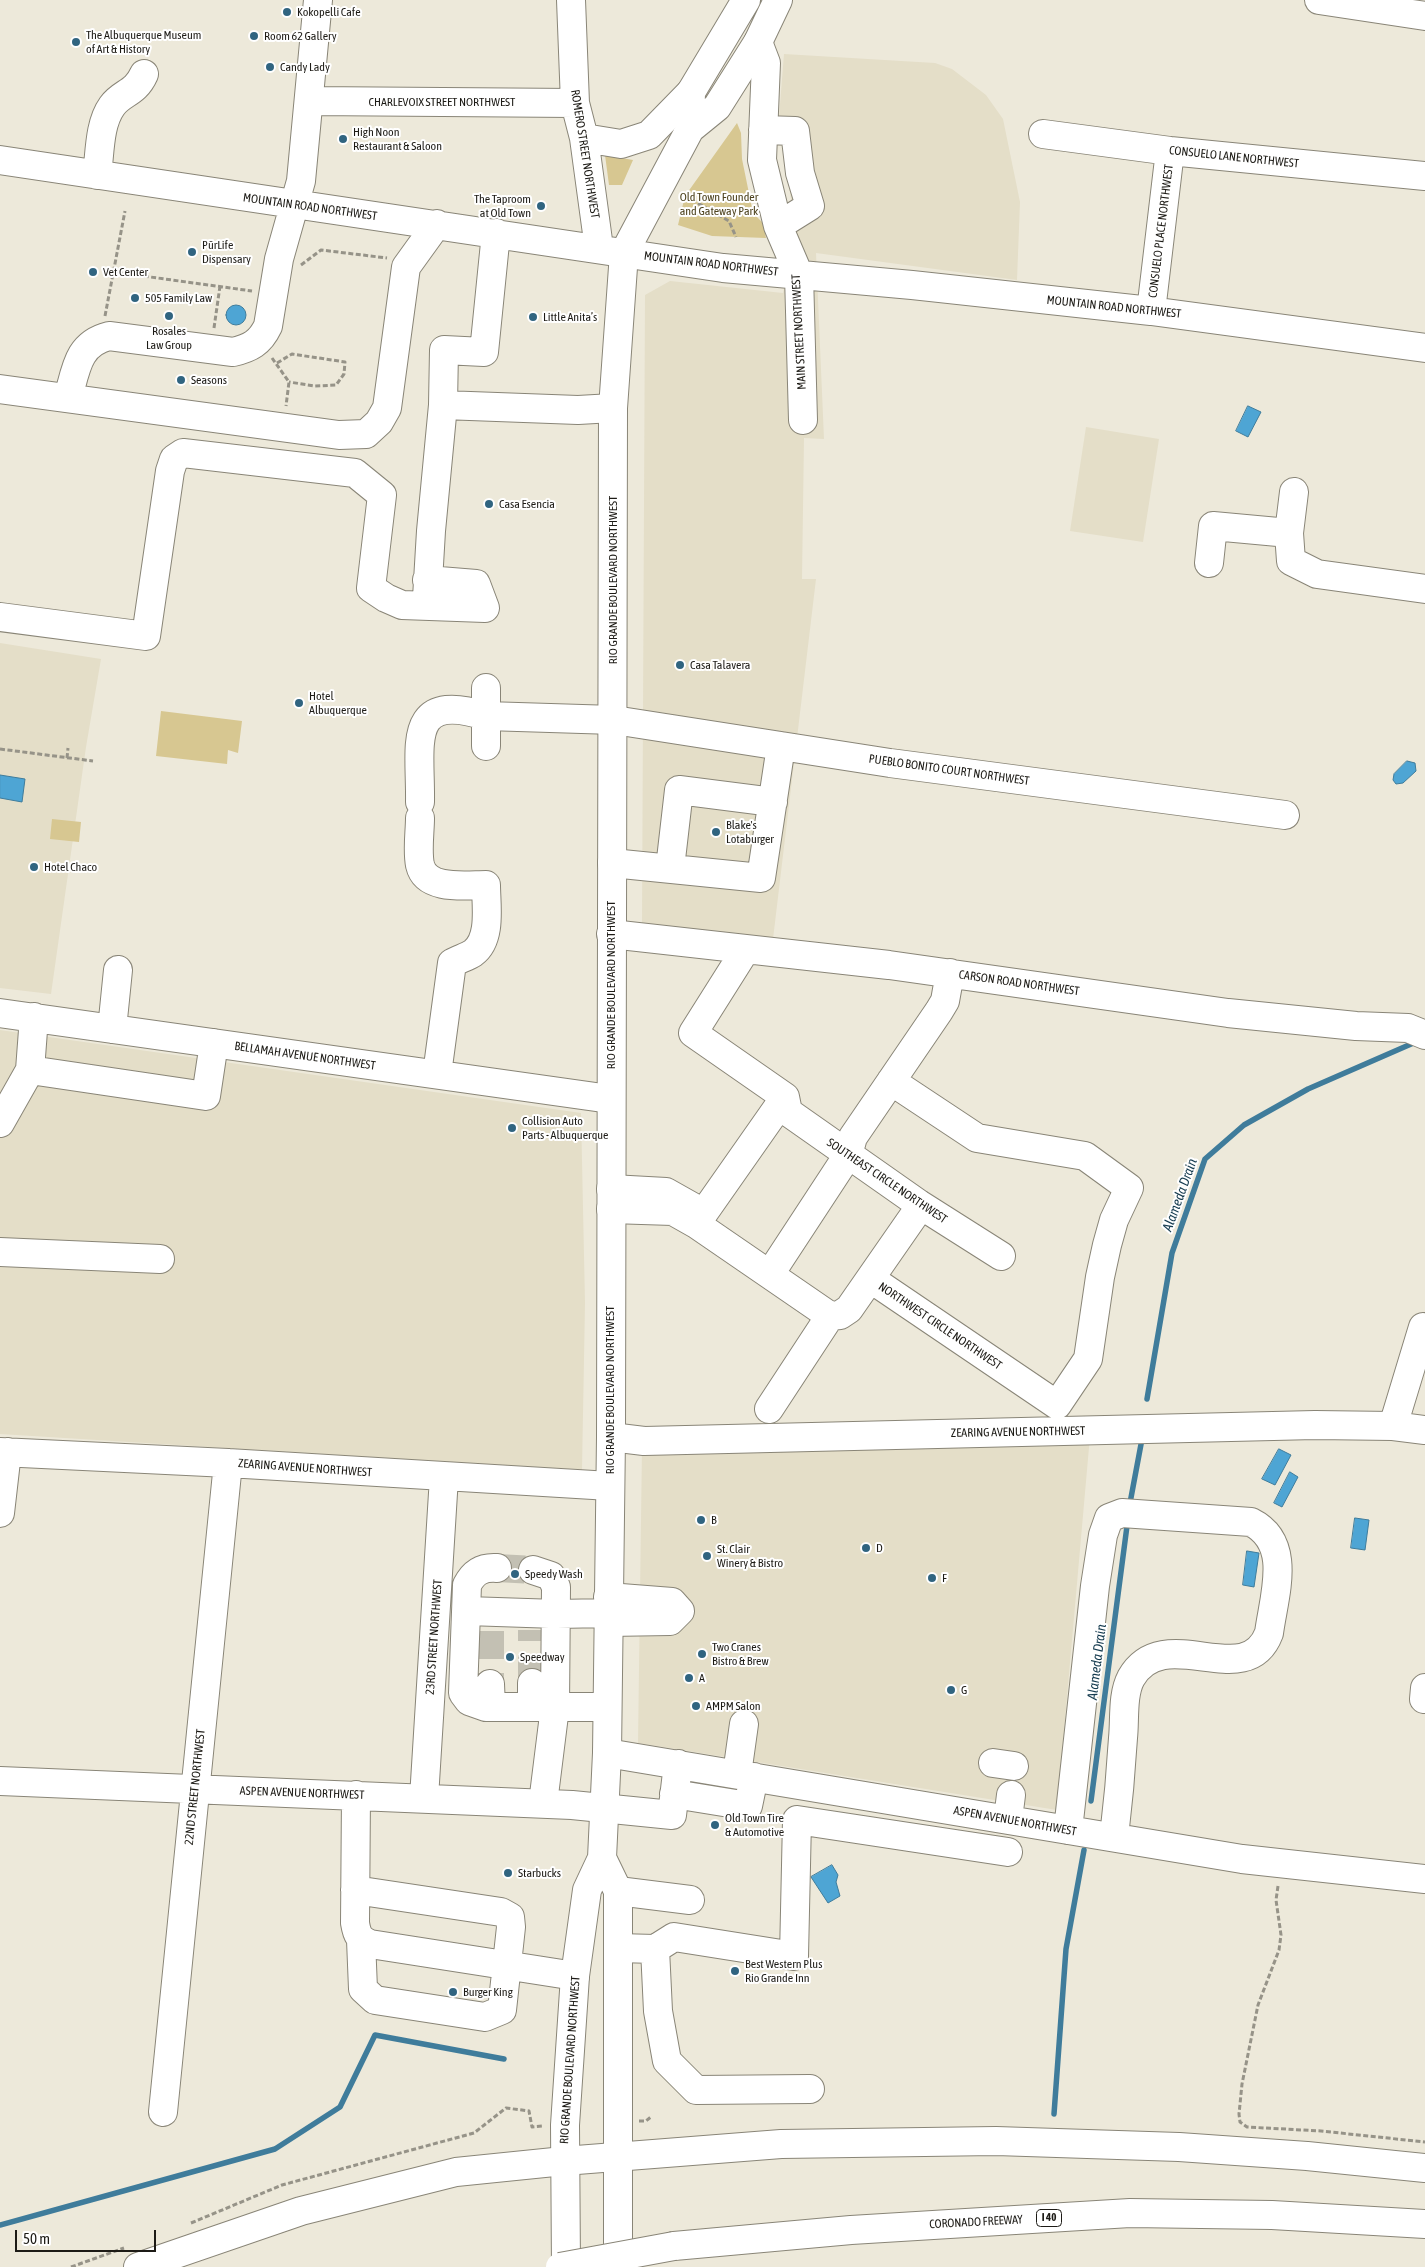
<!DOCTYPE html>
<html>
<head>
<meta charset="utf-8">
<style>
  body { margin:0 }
  #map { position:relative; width:1425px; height:2267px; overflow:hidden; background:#ede9da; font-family:"Asap Condensed",sans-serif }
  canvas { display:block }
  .scale { position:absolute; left:15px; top:2230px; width:141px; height:22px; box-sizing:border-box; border:2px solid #1d1b16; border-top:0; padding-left:6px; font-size:15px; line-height:18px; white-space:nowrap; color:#1d1b16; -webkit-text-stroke:4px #fff; paint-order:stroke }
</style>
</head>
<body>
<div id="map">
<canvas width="1425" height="2267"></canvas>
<div class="scale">50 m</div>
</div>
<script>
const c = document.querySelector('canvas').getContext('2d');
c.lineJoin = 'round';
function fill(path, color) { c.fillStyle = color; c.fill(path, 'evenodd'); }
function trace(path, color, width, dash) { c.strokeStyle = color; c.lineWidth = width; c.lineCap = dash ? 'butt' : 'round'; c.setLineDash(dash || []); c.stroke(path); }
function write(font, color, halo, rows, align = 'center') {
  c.font = font + ' "Asap Condensed",sans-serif'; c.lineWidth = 4; c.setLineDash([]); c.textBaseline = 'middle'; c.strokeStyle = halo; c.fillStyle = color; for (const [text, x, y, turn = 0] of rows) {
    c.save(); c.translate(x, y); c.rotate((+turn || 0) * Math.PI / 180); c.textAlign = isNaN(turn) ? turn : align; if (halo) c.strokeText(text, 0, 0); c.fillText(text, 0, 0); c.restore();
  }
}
fill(new Path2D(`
  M784,54L935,63L952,69L986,95L1003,119L1020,202L1017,280L816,253L824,439L804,438L802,579H816L773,939L642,923L645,295L670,281L783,293L796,234L779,117Z
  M1086,427L1159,439L1143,542L1070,531Z
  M0,643L101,659L86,747L51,994L0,988Z
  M0,1030L581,1113L585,1303L582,1470L0,1434Z
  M1090,1436L1057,1810L638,1743L642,1447Z`), '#e4dec8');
fill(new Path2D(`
  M737,123L741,133L742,159L753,213L763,223L766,238L712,236L678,225L685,196Z
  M605,155L633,160L622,185H609Z
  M161,711L242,721L238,753L228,750L227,764L156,756Z
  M52,819L81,822L79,842L50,839Z`), '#d7c791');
const water = new Path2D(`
  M226 315a10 10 0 1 1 20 0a10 10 0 1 1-20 0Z
  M1248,406L1261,412L1248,437L1236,431Z
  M1407,761L1415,763L1416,771L1403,783L1396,784L1393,780L1394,774Z
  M0,775L25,779L22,802L0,798Z
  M1279,1449L1291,1455L1275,1485L1262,1479Z
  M1290,1472L1298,1477L1282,1507L1274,1503Z
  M1355,1518L1369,1520L1365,1550L1351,1548Z
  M1247,1551L1259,1553L1254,1587L1243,1585Z
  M832,1865L838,1875L836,1882L840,1896L828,1903L811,1877Z`);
fill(water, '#4ea5d4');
trace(water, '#3f7c9b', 1);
trace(new Path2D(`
  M1147,1399L1172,1253L1205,1159L1244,1125L1308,1089L1418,1041
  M1130,1503L1142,1439
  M1091,1801L1127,1526
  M1054,2114L1066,1949L1084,1850
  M0,2225L275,2149L340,2107L375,2035L504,2059`), '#3f7c9b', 5.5);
trace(new Path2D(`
  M497,1568L533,1570
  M490,1631V1684
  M532,1683V1630`), '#c3c0b3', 28, [28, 14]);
const minor = new Path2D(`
  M571,0L575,103L584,138L599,248
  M1319,0L1425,16
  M758,42L766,63L762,160L778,226L799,275L803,420
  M310,101L575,103
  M763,130L795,131L800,173L810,206L778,226
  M1043,134L1170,151L1425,176
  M584,138L621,144L649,135L691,92
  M0,160L723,268L912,285L1151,311L1425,348
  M97,175C100,153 99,124 112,106C122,92 135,94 144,74
  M496,233L484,352L444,350L443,405L578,410L613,408
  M1151,311L1170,151
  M0,389L339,435L366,434L379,422L387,408L406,267L437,224
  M68,398C76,370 77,344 109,336L233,352C250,348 260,343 268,326L279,259L301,181L318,0
  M1294,492L1289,533L1291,561L1317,574L1425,589
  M1209,563L1213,526L1289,533
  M427,598L431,531L443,405
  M0,617L146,636L170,471L174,459L183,453L355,473L382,495L371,588L386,598L402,605L485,608L476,584L427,580
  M486,746V716L614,720L890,763L1285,815
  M420,802C421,745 405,691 486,716V688
  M420,818C420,832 417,850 420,865C426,891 466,885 486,885C486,905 492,939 473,953C467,957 459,959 452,963L437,1074
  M612,863L761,878L781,746
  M670,868L679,790L773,802
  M611,934L889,965L1228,1013L1356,1026L1408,1028L1425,1035
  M746,949L693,1033L785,1097L788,1112L919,1204L1001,1256
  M0,1013L610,1099
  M34,1017L30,1070L206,1096L214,1043
  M112,1029L118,970
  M0,1123L30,1070
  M611,1189L666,1192L698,1210
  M611,1209L673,1211L696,1224L830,1316
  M696,1224L785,1097
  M0,1252L160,1259
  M770,1274L848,1155L853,1137L939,1011L945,1001L950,973
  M871,1279L1057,1405L1088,1359L1100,1277L1107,1245L1114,1220L1129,1188L1085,1156L977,1138L891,1081
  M769,1409L830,1316L840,1315L849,1309L915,1214L919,1204
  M1393,1426L1423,1327
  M611,1437L644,1441L1315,1425L1393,1426L1425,1430
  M0,1452L228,1463L610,1486
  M0,1513L7,1452
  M497,1568C483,1567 474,1571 467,1585L463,1693L469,1701L486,1707H607
  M533,1570L551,1576L556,1587L555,1707L543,1803
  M467,1611L557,1614L608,1613
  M608,1622L670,1621L680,1611L672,1602L608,1597
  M532,1683V1707
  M490,1684L491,1707
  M1424,1699L1425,1688
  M607,1753L1242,1859L1425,1879
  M993,1763L1014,1766
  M737,1774L744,1724
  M0,1781L572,1805L672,1815L678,1764
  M674,1794L748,1806L754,1777
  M356,1795L355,1923C357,1935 359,1939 370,1944L575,1976
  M424,1798L444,1477
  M1008,1819L1011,1795
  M1068,1830L1095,1586L1103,1535L1109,1518L1122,1513L1251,1522C1293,1543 1274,1595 1269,1633C1246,1694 1164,1620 1131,1678C1122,1695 1125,1720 1123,1738C1121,1771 1118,1804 1114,1837
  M355,1890L501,1912L510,1917L511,1927L502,2010L485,2017L375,2000L363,1989L361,1940
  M618,1891L690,1900
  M618,1948L655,1949L658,2011L667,2061L696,2090L810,2089
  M655,1949L674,1937L794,1956L797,1820L1008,1852
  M163,2112L228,1463`);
const major = new Path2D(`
  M690,129L691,92L746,0
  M602,1858L618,1891V2267
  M566,2267L565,2125L575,1976L587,1890L602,1858L607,1753L611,1437L613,408L624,253L690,129L717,107L758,42L778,0`);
const highway = new Path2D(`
  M674,2246L851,2230L1130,2213L1272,2215L1425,2224
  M138,2267L301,2211L456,2172L564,2161L781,2144L996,2141L1179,2147L1307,2156L1425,2168`);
trace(minor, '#898577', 30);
trace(major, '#898577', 30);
trace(highway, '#898577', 30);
trace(new Path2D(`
  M685,196L729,221L736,237
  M301,265L321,250L387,258
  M114,272L252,291
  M105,316L125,211
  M214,328L220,286
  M272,358L289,382L286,406
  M277,363L292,354L345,362L344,374L336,385L315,386L289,382
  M0,749L93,761
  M67,758L68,748
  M1278,1886L1276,1900L1281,1935L1279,1950L1258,2005L1242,2084L1239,2114L1240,2122L1247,2127L1321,2131L1425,2142
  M639,2121H646L652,2116
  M191,2223L282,2185L474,2133L506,2108L529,2111L532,2127L543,2126
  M71,2267L124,2248`), '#969388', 3, [5, 2.5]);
trace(minor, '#fff', 28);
trace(major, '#fff', 28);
trace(highway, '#fff', 28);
const highwayBridge = new Path2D(`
  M560,2267L674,2246`);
trace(highwayBridge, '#898577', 30, []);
trace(highwayBridge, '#fff', 28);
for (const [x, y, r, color] of [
  [287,12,5,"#306480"],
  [254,36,5,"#306480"],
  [76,42,5,"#306480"],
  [270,67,5,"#306480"],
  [343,139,5,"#306480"],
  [541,206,5,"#306480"],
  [192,252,5,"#306480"],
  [93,272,5,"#306480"],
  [135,298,5,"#306480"],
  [169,316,5,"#306480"],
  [533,317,5,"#306480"],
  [181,380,5,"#306480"],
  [489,504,5,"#306480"],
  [680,665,5,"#306480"],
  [299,703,5,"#306480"],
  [716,832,5,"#306480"],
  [34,867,5,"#306480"],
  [512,1128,5,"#306480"],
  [701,1520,5,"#306480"],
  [866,1548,5,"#306480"],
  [707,1556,5,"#306480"],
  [515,1574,5,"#306480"],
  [932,1578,5,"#306480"],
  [702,1654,5,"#306480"],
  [510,1657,5,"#306480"],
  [689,1678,5,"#306480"],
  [951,1690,5,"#306480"],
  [696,1706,5,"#306480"],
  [715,1825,5,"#306480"],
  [508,1873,5,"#306480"],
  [735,1971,5,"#306480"],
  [453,1992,5,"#306480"]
]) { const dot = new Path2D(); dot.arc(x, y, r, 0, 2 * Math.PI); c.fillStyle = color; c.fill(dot); trace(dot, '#fff', 2); }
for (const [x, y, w] of [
  [1049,2218,25]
]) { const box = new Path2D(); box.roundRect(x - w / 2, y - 8.5, w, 17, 4); c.fillStyle = '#fff'; c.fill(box); trace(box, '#1d1b16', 1); }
write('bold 11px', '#1d1b16', null, [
  ["I 40",1049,2218]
]);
write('12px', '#1d1b16', '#fff', [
  ["Kokopelli Cafe",297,12],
  ["The Albuquerque Museum",86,35],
  ["of Art & History",86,49],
  ["Room 62 Gallery",264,36],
  ["Candy Lady",280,67],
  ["High Noon",353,132],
  ["Restaurant & Saloon",353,146],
  ["The Taproom",531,199,"right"],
  ["at Old Town",531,213,"right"],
  ["PūrLife",202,245],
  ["Dispensary",202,259],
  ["Vet Center",103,272],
  ["505 Family Law",145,298],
  ["Little Anita’s",543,317],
  ["Rosales",169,331,"center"],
  ["Law Group",169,345,"center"],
  ["Seasons",191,380],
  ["Casa Esencia",499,504],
  ["Casa Talavera",690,665],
  ["Hotel",309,696],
  ["Albuquerque",309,710],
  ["Blake's",726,825],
  ["Lotaburger",726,839],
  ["Hotel Chaco",44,867],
  ["Collision Auto",522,1121],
  ["Parts - Albuquerque",522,1135],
  ["B",711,1520],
  ["D",876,1548],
  ["St. Clair",717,1549],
  ["Winery & Bistro",717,1563],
  ["Speedy Wash",525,1574],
  ["F",942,1578],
  ["Two Cranes",712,1647],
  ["Bistro & Brew",712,1661],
  ["Speedway",520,1657],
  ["A",699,1678],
  ["G",961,1690],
  ["AMPM Salon",706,1706],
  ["Old Town Tire",725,1818],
  ["& Automotive",725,1832],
  ["Starbucks",518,1873],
  ["Best Western Plus",745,1964],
  ["Rio Grande Inn",745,1978],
  ["Burger King",463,1992]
], 'left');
write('12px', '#1d1b16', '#fff', [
  ["CHARLEVOIX STREET NORTHWEST",442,102],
  ["ROMERO STREET NORTHWEST",585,154,81],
  ["CONSUELO LANE NORTHWEST",1234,157,6],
  ["MOUNTAIN ROAD NORTHWEST",310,207,8],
  ["CONSUELO PLACE NORTHWEST",1161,231,-83],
  ["MOUNTAIN ROAD NORTHWEST",711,264,7],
  ["MOUNTAIN ROAD NORTHWEST",1114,307,6],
  ["MAIN STREET NORTHWEST",799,332,-93],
  ["RIO GRANDE BOULEVARD NORTHWEST",613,580,-90],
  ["PUEBLO BONITO COURT NORTHWEST",949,770,8],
  ["CARSON ROAD NORTHWEST",1019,983,8],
  ["RIO GRANDE BOULEVARD NORTHWEST",611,985,-90],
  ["BELLAMAH AVENUE NORTHWEST",305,1056,8],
  ["SOUTHEAST CIRCLE NORTHWEST",887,1181,34],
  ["NORTHWEST CIRCLE NORTHWEST",940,1326,34],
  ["RIO GRANDE BOULEVARD NORTHWEST",610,1390,-90],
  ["ZEARING AVENUE NORTHWEST",1018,1432,-1],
  ["ZEARING AVENUE NORTHWEST",305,1468,4],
  ["23RD STREET NORTHWEST",434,1637,-86],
  ["22ND STREET NORTHWEST",195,1787,-84],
  ["ASPEN AVENUE NORTHWEST",302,1793,2],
  ["ASPEN AVENUE NORTHWEST",1015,1821,10],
  ["RIO GRANDE BOULEVARD NORTHWEST",570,2060,-86],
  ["CORONADO FREEWAY",976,2222,-3]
]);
write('12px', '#4d421e', '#fff', [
  ["Old Town Founder",719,197],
  ["and Gateway Park",719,211]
]);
write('italic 14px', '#153b4f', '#fff', [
  ["Alameda Drain",1180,1195,-70],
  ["Alameda Drain",1097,1662,-83]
]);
</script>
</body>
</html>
